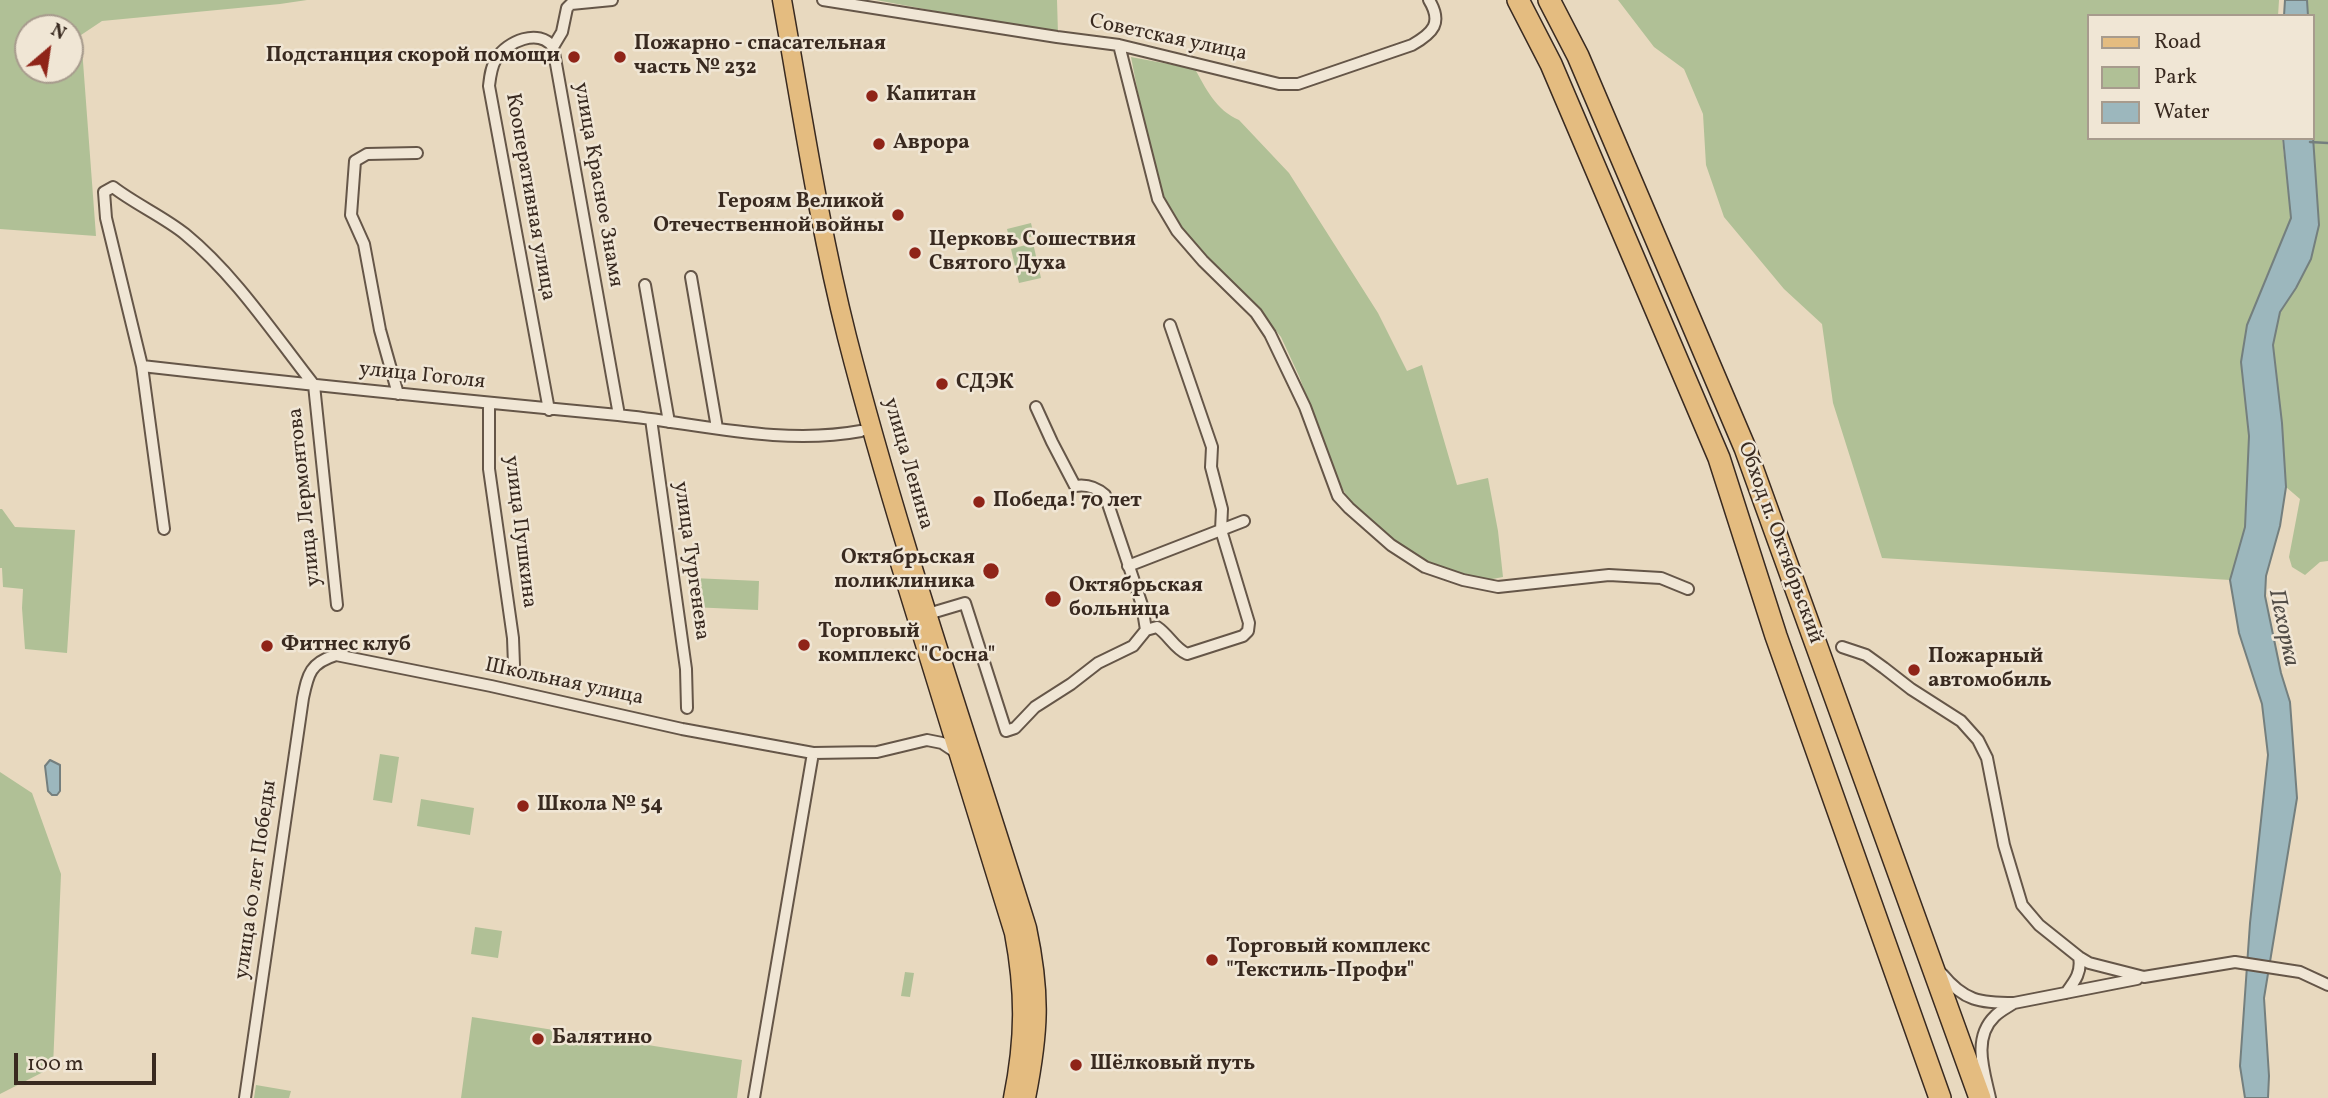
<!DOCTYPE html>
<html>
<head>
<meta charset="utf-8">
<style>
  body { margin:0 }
  #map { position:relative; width:2328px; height:1098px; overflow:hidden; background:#e8d9bf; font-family:Vollkorn,serif }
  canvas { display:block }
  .legend { position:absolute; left:2087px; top:14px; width:228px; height:126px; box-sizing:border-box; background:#f0e6d5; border:2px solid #a79b8d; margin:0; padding:9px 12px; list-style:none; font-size:21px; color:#392a20 }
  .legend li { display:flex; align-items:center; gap:14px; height:35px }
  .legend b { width:35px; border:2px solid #a79b8d }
  .north { position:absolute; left:14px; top:14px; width:70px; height:70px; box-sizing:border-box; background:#f0e6d5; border:2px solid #a79b8d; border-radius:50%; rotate:29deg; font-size:19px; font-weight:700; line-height:28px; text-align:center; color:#392a20 }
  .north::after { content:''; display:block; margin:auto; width:24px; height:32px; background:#8f2418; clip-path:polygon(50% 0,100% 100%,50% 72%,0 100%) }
  .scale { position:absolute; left:14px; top:1053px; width:142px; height:32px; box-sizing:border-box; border:4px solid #392a20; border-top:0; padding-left:9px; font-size:21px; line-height:24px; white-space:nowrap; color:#392a20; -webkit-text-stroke:5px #f0e6d5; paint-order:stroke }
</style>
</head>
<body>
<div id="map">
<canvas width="2328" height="1098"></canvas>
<ul class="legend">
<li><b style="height:9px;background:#e4bc80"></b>Road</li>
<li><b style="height:19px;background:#b0c096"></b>Park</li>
<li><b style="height:19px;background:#9cb7bd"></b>Water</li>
</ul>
<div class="north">N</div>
<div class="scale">100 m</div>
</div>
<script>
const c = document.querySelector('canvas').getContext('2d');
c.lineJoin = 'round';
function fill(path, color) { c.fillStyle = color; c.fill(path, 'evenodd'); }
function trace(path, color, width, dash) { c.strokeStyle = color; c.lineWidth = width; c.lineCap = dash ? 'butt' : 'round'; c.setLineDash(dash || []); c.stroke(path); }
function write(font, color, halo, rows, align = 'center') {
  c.font = font + ' Vollkorn,serif'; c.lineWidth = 5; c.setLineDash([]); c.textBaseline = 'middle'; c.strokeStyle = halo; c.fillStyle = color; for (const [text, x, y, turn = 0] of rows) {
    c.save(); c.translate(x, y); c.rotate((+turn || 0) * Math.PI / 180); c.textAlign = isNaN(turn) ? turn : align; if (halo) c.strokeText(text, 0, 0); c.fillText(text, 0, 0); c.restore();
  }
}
fill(new Path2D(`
  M0,0H307L280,4L102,21L81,35L96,236L0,229ZM28,28H70V70H28Z
  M876,0H1057L1058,34Z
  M1618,0H2279L2278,16H2088V138H2282L2291,218L2264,282L2241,362L2249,436L2245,527L2230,580L1882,558L1833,403L1822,324L1784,289L1724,217L1706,165L1703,114L1684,69L1654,47Z
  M2307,0H2328V561L2320,562L2305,575L2292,567L2289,557L2300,499L2286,487L2282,423L2273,345L2280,312L2296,288L2311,259L2319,225L2312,122V16H2308Z
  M1131,57L1195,69C1206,89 1216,110 1239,120L1289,173L1378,313L1407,371L1422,365L1457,485L1488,478L1498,531L1503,577L1482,581L1451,573L1408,552L1392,542L1349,500L1338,481L1299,376L1281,337L1259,310L1200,255L1158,196Z
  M1031,223L1034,236L1010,242L1007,229Z
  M1033,243L1041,278L1019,283L1011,249Z
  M0,509H2L15,527L75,530L67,653L25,649L22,608L23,589L3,587L2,568H0Z
  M693,578L759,581L758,610L691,607Z
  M380,754L399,757L392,803L373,800Z
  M0,772L32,793L61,874L53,1067L0,1094Z
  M421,799L474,808L470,835L417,826Z
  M475,927L502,931L498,958L471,954Z
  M905,972L914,973L910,997L901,996Z
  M472,1017L742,1060L737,1098H461Z
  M256,1085L291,1091L289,1098H254Z`), '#b0c096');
const water = new Path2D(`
  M2285,0H2307L2308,16H2284Z
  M2312,122L2319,225L2311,259L2296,288L2280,312L2273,345L2282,423L2286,487L2280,526L2266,576L2265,596L2281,673L2290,702L2297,798L2264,998L2269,1076L2268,1098H2245L2240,1066L2250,923L2268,755L2262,704L2239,633L2230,580L2245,527L2249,436L2241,362L2247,325L2291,218L2283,138H2312Z
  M50,760L60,765V791L57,795H52L48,791L45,766Z`);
fill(water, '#9cb7bd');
trace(water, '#747f7e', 2);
trace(new Path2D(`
  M2310,142L2328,143`), '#747f7e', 2.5);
const street = new Path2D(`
  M612,0L571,4L567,8L562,32L553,47L619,415
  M823,0L1057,37L1119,45L1279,84H1298L1412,45C1433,33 1443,23 1429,0
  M1119,45L1158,199L1177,231L1203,261L1256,313L1270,334L1305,407L1338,496L1349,508L1391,545L1425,567L1463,580L1498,587L1609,575L1661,578L1688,589
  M691,277L717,428
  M645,285L669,422
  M142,366C300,384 459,400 618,415C698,423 780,446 861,431
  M314,385L337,605
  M398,394L380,330L364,244L351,215L355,161L367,154L417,153
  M489,403V469L513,638L514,665
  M549,410L489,86C490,77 491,67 496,59C507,41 539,28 553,47
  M651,419L686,669L687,708
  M164,529L142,366L106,218L104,192L113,187C135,204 164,217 185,234C236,276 273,333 314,385
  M1128,566L1244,521
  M928,614L965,603L1006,731L1015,728L1035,707L1071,684L1098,663L1133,646L1146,630L1142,605L1105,495C1096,487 1087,484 1075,486L1052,442L1036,407
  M1146,630L1157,627C1169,635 1174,648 1187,654L1243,636L1248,631L1249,623L1221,530L1222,509L1211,467L1212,447L1170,325
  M1842,647L1866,655L1884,668L1911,689L1961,721L1978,740L1987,758L2004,845L2022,905L2039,925L2079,957L2089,963L2144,977L2235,962L2300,972L2328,985
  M1942,974C1964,1001 1980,1003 2014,1003L2137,979
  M2066,993C2075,981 2082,972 2079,957
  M245,1098L303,698C308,674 310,663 336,655L491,686L682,729L813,753L877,752L927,740L942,743L957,753
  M754,1098L813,753
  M1990,1098C1984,1071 1972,1038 1995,1016C2000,1011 2008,1007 2014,1003`);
const primary = new Path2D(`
  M782,0C802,112 819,226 847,337C898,536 966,732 1027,928C1041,994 1039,1032 1026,1098
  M899,560L1014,933C1025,991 1025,1039 1013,1098`);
const highway = new Path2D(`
  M1518,0L1551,64L1719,458L1776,636L1940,1098
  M1549,0L1578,56L1745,448L1980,1098`);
trace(street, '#655648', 14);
trace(primary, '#392a20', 21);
trace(highway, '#392a20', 24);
trace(street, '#f0e6d5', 10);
trace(primary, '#e4bc80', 18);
trace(highway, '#e4bc80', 21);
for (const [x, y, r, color] of [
  [574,57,7,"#8f2418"],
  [620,57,7,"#8f2418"],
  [872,96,7,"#8f2418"],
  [879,144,7,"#8f2418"],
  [898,215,7,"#8f2418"],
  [915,253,7,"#8f2418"],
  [942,384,7,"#8f2418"],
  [979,502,7,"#8f2418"],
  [991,571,9,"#8f2418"],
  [1053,599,9,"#8f2418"],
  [804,645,7,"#8f2418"],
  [267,646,7,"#8f2418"],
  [1914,670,7,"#8f2418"],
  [523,806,7,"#8f2418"],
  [1212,960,7,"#8f2418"],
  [538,1039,7,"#8f2418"],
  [1076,1065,7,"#8f2418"]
]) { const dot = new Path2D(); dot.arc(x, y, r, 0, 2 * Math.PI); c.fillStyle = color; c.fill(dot); trace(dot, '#f0e6d5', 2.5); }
write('21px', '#392a20', '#f0e6d5', [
  ["Советская улица",1168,39,12],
  ["улица Красное Знамя",597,185,80],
  ["Кооперативная улица",529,197,80],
  ["улица Гоголя",422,377,6],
  ["улица Ленина",907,464,74],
  ["улица Лермонтова",306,497,-96],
  ["улица Пушкина",519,532,83],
  ["Обход п. Октябрьский",1779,543,70],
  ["улица Тургенева",690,561,82],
  ["Школьная улица",564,683,12],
  ["улица 60 лет Победы",257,880,-82]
]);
write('bold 21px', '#392a20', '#f0e6d5', [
  ["Пожарно - спасательная",634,45],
  ["часть № 232",634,69],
  ["Подстанция скорой помощи",560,57,"right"],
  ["Капитан",886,96],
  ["Аврора",893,144],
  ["Героям Великой",884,203,"right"],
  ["Отечественной войны",884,227,"right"],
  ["Церковь Сошествия",929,241],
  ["Святого Духа",929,265],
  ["СДЭК",956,384],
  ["Победа! 70 лет",993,502],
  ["Октябрьская",975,559,"right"],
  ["поликлиника",975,583,"right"],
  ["Октябрьская",1069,587],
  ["больница",1069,611],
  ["Торговый",818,633],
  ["комплекс \"Сосна\"",818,657],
  ["Фитнес клуб",281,646],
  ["Пожарный",1928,658],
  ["автомобиль",1928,682],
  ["Школа № 54",537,806],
  ["Торговый комплекс",1226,948],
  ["\"Текстиль-Профи\"",1226,972],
  ["Балятино",552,1039],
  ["Шёлковый путь",1090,1065]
], 'left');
write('italic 23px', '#524d47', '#f0e6d5', [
  ["Пехорка",2282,628,78]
]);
</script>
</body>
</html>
